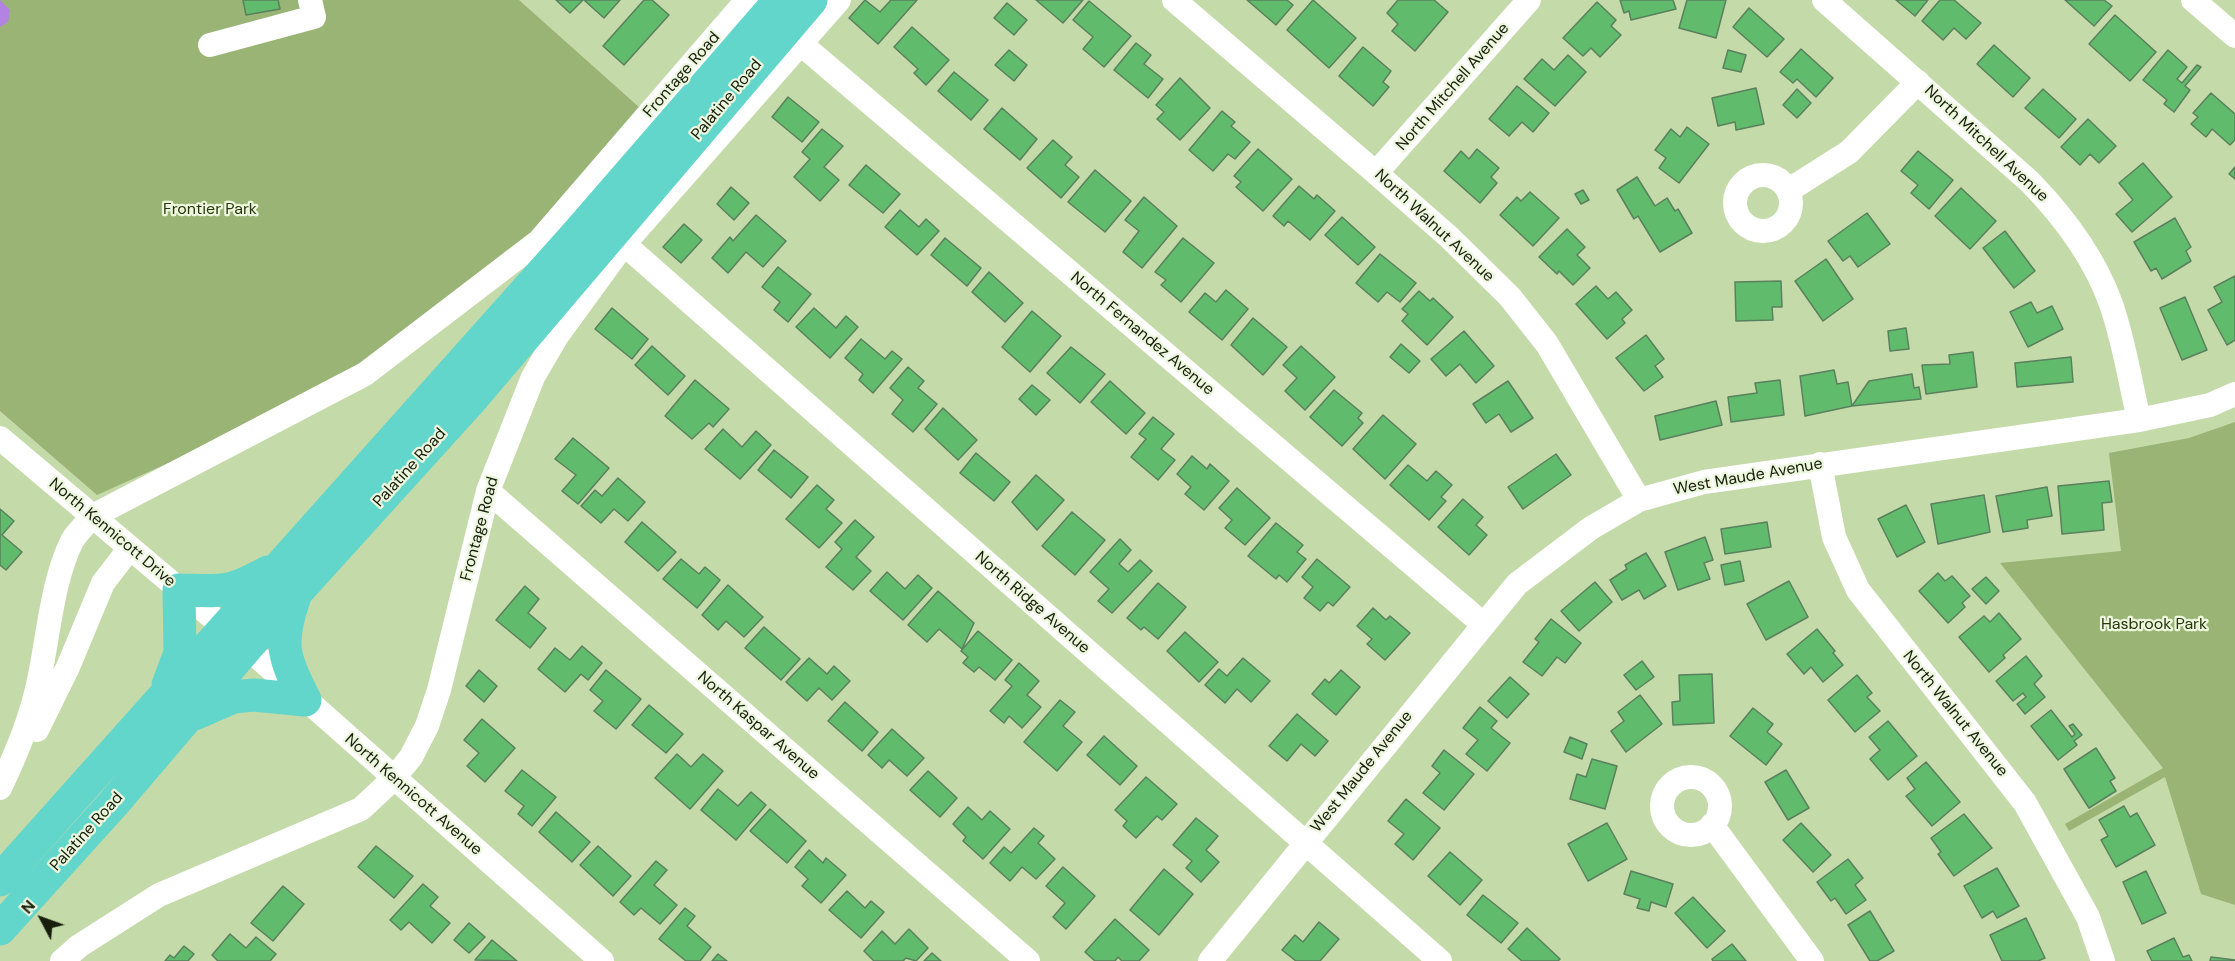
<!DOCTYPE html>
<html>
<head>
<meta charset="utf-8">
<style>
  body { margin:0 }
  #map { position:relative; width:2235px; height:961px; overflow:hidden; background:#c5daa9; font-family:"DM Sans",sans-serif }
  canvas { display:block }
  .north { position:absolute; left:12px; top:889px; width:60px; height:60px; -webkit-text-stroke:4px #ecf7de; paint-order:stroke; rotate:311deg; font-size:16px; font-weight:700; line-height:24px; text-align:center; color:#171e0c }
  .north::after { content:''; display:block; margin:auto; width:21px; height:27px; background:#171e0c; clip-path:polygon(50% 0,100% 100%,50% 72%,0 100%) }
</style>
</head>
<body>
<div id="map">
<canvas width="2235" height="961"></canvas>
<div class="north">N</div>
</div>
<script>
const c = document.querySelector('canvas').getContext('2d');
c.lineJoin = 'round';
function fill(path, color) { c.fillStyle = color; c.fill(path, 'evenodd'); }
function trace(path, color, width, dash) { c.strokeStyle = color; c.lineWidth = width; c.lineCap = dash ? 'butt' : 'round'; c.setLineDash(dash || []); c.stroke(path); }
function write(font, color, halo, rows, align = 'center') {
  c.font = font + ' "DM Sans",sans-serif'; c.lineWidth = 4.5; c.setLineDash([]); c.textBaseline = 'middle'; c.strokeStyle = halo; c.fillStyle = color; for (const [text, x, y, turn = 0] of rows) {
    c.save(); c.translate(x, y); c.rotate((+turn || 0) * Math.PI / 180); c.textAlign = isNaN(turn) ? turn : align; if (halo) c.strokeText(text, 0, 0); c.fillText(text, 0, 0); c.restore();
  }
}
fill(new Path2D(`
  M0,0H519L640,108L535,232L366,364L233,434L97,495L0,411Z
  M2235,422V905L2201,894L2165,777L2069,831L2065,824L2163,768L2000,563L2121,551L2109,453L2189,438Z`), '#9ab475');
fill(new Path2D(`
  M0,0L10,10L8,22L0,27Z`), '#b383e1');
const building = new Path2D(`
  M243,0H278L280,9L246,15Z
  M556,0H583L570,13Z
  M584,0H620L604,18Z
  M644,0H652L669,15L624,65L603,46Z
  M865,0L880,12L891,0H917L878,44L849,18Z
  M1036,0H1083L1063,23Z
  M1247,0H1287L1293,5L1276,25Z
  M1313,0L1356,38L1329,68L1287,30Z
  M1398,0H1434L1448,12L1415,51L1392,31L1398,24L1387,13Z
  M1620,0H1673L1676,9L1631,20L1629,11L1624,13Z
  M1687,0H1726L1716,38L1679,28Z
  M1896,0H1928L1915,16Z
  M1940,0H1954L1981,23L1966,39L1954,28L1943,40L1922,21Z
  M2065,0H2104L2112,6L2094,26Z
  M1089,1L1131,36L1104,67L1083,49L1093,37L1073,20Z
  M1597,2L1616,20L1611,26L1621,35L1600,57L1591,48L1583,56L1563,38Z
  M1007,3L1027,20L1014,35L994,18Z
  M1749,8L1784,39L1767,57L1733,27Z
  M2115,15L2156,52L2130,81L2089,44Z
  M912,27L949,60L926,85L914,73L918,69L894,47Z
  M1136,43L1151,55L1144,64L1163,79L1148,98L1114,70Z
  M1994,45L2030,78L2013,97L1977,64Z
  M1363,47L1391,71L1383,82L1389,87L1373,106L1339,76Z
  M1801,49L1833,78L1816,97L1797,79L1793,83L1780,72Z
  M1009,50L1027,65L1014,81L995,65Z
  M1728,50L1746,55L1741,72L1723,68Z
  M2168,50L2187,67L2177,79L2182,83L2197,65L2201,67L2185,86L2190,90L2174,112L2164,104L2167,100L2143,80Z
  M1568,55L1586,72L1555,106L1524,79L1542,59L1554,70Z
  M954,72L988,100L971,120L938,91Z
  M1180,78L1210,108L1180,140L1157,119L1164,112L1156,105Z
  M1517,86L1549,113L1533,132L1522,122L1509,136L1489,119Z
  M1756,88L1764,124L1736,130L1735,122L1718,126L1712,98Z
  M1797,89L1811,103L1797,118L1783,105Z
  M2043,89L2076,119L2059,138L2025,108Z
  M2211,93L2235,114V140L2230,145L2212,129L2206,137L2191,124L2198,117L2193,113Z
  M788,97L819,122L802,142L772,117Z
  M1002,108L1037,139L1020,160L984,129Z
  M1222,111L1235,122L1231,126L1250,142L1235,159L1228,154L1213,171L1189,150Z
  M2088,119L2116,146L2099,163L2090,154L2080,165L2061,147Z
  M1687,127L1709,144L1679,183L1659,168L1666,158L1655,150L1671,129L1680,137Z
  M822,129L843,146L824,167L839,180L820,201L794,177L810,159L802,152Z
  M1053,140L1072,157L1065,165L1079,177L1061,198L1027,168Z
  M1258,149L1292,179L1263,211L1236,187L1241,182L1234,176Z
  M1477,149L1499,168L1491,177L1497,183L1480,203L1444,171L1461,151L1469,159Z
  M1918,151L1953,180L1929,209L1911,193L1918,185L1901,171Z
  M2143,163L2172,197L2132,232L2116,214L2133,200L2119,183Z
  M866,165L900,194L883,213L849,185Z
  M2235,167V179L2229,174Z
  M1095,170L1131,201L1105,232L1068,202Z
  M1637,177L1655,206L1667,198L1675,211L1678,209L1692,233L1660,252L1638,216L1634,219L1617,190Z
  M1299,186L1314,199L1317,195L1335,211L1310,240L1288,221L1284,226L1273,216Z
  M731,187L749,203L734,220L717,204Z
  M1961,188L1996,221L1970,249L1935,216Z
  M1583,190L1589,200L1581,204L1575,194Z
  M1530,192L1559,218L1533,246L1500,215L1517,197L1521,201Z
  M1144,197L1177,226L1142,268L1123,252L1139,231L1125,220Z
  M900,210L919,227L926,219L939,231L917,255L885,227Z
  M1867,213L1890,244L1858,267L1850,256L1843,261L1828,241Z
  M756,215L786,241L763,267L746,252L728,273L712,258L730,237L733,241Z
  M1342,217L1375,247L1358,265L1325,235Z
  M2175,218L2191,247L2186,251L2191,261L2162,279L2156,268L2151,271L2134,242Z
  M684,224L702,240L681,263L663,247Z
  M1567,229L1585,247L1577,255L1590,268L1573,285L1559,271L1557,274L1539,257Z
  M2005,231L2035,271L2014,288L1983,248Z
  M945,238L981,268L967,286L931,255Z
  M1183,238L1214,263L1181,302L1161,285L1166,280L1155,272Z
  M1380,254L1416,283L1400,302L1387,292L1378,302L1356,283Z
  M1826,259L1853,299L1823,321L1795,281Z
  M778,267L811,294L788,322L774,310L780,302L762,287Z
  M989,272L1023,303L1005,322L972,292Z
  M2235,276V340L2227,345L2208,310L2222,302L2214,287Z
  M1781,281L1782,307H1772L1773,320L1736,321L1735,282Z
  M1596,286L1608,299L1616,292L1632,310L1622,319L1625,323L1607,339L1576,304Z
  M1226,290L1248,309L1222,340L1189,312L1205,293L1216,302Z
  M1419,291L1430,301L1433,298L1453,317L1427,345L1402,321L1408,314L1402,309Z
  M2185,297L2207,350L2182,360L2160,308Z
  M2031,302L2037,313L2052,306L2063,329L2028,347L2010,312Z
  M612,308L648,339L632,359L595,329Z
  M814,308L836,328L846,316L858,327L830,358L796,327Z
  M1032,311L1061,336L1030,372L1002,347Z
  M1253,318L1287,347L1263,375L1231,345Z
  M1906,328L1909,349L1890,351L1888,331Z
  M1464,331L1494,366L1476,383L1460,364L1446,376L1431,359Z
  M1646,335L1664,359L1655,366L1663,377L1644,391L1616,358Z
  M861,339L885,359L892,351L902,359L873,393L859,380L863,374L845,358Z
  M1401,344L1420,361L1409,373L1390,357Z
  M652,346L685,376L668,395L635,365Z
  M1301,346L1335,377L1305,410L1285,391L1297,378L1283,365Z
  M1071,347L1105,374L1080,403L1047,373Z
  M1973,352L1977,387L1926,394L1922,365L1950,364L1949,355Z
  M2071,357L2073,382L2017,387L2015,363Z
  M908,367L924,381L918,388L937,404L913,432L892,414L903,400L890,388Z
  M1834,370L1837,384L1848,382L1852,406L1805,416L1800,376Z
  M1912,374L1914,388L1919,387L1921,399L1852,406L1869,381Z
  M695,380L729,409L713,427L709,423L692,439L665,416Z
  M1780,380L1784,415L1731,422L1728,397L1757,393L1755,383Z
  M1110,381L1145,413L1126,434L1091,402Z
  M1508,381L1533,418L1511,432L1499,414L1486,423L1473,404Z
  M1032,385L1050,400L1036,415L1019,399Z
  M1334,390L1362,413L1358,418L1363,423L1342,446L1310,417Z
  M1716,401L1722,425L1660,440L1655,416Z
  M943,408L977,440L958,460L925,429Z
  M1383,415L1416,444L1385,479L1353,449Z
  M1153,417L1174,434L1161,449L1175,460L1158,480L1131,457L1146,439L1139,434Z
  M723,429L742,447L756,431L771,445L740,479L705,449Z
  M573,438L609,468L578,504L562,491L576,475L555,459Z
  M774,450L808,477L791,498L758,470Z
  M976,453L1010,482L994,501L960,473Z
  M1556,454L1571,475L1523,509L1508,487Z
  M1192,456L1207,469L1210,464L1229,481L1204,510L1185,494L1191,487L1177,474Z
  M1408,465L1427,481L1436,471L1452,485L1441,497L1446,501L1429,520L1390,485Z
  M1036,475L1064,500L1037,530L1012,502Z
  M618,478L645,502L628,521L614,509L601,523L581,506L595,490L602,496Z
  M2109,481L2112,502L2102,503L2104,530L2062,534L2058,486Z
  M817,485L834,500L826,509L842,523L819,548L786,519Z
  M2047,487L2052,516L2027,520L2028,528L2003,532L1996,496Z
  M1237,488L1270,518L1245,545L1225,528L1232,520L1219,508Z
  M1984,495L1990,532L1938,544L1931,504Z
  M1463,499L1483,517L1476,525L1487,535L1469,555L1438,527Z
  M1906,505L1925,542L1897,557L1878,519Z
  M0,509L14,521L2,535L22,552L6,570L0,565Z
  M1072,512L1105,540L1075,575L1042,546Z
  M855,520L874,537L856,557L871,571L853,590L826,567L842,549L835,542Z
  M642,522L676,552L658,571L625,542Z
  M1767,522L1771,547L1725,554L1721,529Z
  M1276,523L1303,545L1297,552L1306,559L1287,582L1279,575L1276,579L1248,556Z
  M1705,537L1713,560L1704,563L1710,579L1678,590L1665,552Z
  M1120,539L1131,550L1119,564L1128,572L1140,560L1152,571L1112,613L1098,601L1109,589L1090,572Z
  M1646,553L1666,586L1644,599L1639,590L1622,600L1610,580L1627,569L1625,565Z
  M681,559L699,574L705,567L720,580L697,608L663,579Z
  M1317,559L1350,587L1333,606L1328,602L1320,611L1304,598L1313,587L1302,577Z
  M1740,561L1744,581L1725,585L1721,565Z
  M887,572L905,589L918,575L932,588L903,620L870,591Z
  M1938,573L1945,581L1952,576L1970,596L1962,603L1965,607L1948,623L1919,591Z
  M1986,577L1999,591L1986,604L1972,589Z
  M1789,581L1808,617L1766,640L1747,604Z
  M1595,582L1612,602L1579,631L1561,611Z
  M1158,583L1186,607L1158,639L1144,627L1141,630L1127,618Z
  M728,585L763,617L744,637L726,621L718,630L702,615Z
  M525,586L539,599L528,613L546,628L530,648L496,620Z
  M938,591L974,623L962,649L939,629L927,642L908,625Z
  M1373,608L1386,620L1390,616L1410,633L1385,660L1367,644L1372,639L1357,626Z
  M1999,613L2021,639L2003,655L2005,658L1989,672L1959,637L1984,616L1990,622Z
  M1551,619L1581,643L1565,663L1557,657L1542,676L1523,662L1539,642L1535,639Z
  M764,627L800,659L781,680L745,648Z
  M1817,629L1835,651L1833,653L1843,665L1823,682L1811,667L1804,674L1787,654Z
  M978,631L1012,660L995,680L979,667L974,672L963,663L968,657L961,651Z
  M1185,632L1218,662L1199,682L1167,651Z
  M582,646L602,663L588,680L581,674L565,692L538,669L555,648L570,660Z
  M2026,656L2042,676L2034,684L2045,697L2025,714L2017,704L2026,697L2023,693L2013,701L1996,681Z
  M809,658L827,674L834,666L850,681L832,700L819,688L807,701L786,682Z
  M1243,658L1270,681L1251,702L1237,689L1225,703L1205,685L1219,669L1227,676Z
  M1642,661L1654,677L1636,690L1624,675Z
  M1019,663L1039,681L1027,695L1041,707L1022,728L1009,716L1004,723L990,711L1012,686L1005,680Z
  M479,670L497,686L484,702L466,686Z
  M606,670L641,699L616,729L594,711L603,701L590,690Z
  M1341,670L1360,687L1336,715L1312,694L1325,679L1329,683Z
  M1712,674L1714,723L1673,725L1672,702L1680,701L1679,675Z
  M1857,675L1872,693L1867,697L1880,711L1855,732L1828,700Z
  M1510,677L1529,694L1507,718L1488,701Z
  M1640,695L1662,724L1626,752L1611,731L1624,721L1618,712Z
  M1060,700L1075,712L1063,726L1082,742L1057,771L1024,742Z
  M845,702L878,732L862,751L828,721Z
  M649,705L683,734L666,753L632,725Z
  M1480,707L1497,721L1491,728L1510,743L1487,771L1466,754L1478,740L1463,728Z
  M1753,708L1773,724L1767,732L1782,744L1766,765L1730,736Z
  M2051,710L2072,737L2075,734L2069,726L2073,724L2082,735L2074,741L2077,745L2058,760L2031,726Z
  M1297,714L1328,741L1315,756L1301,744L1287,761L1269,746Z
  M482,719L515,748L485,782L467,766L479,753L464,740Z
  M1888,721L1917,756L1888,780L1870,759L1880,750L1869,737Z
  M892,729L924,758L907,776L889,760L882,768L868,755Z
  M1104,736L1137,766L1120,785L1087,755Z
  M1570,737L1587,744L1582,759L1564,752Z
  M2096,748L2115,778L2110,781L2116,791L2089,808L2064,769Z
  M1444,750L1474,774L1444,810L1423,793L1440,773L1432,766Z
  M677,754L691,767L703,754L723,771L690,809L655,778Z
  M1592,759L1617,766L1605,809L1570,799L1577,774L1586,777Z
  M1926,762L1960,802L1932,826L1906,796L1915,789L1907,778Z
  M522,770L556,797L532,826L518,814L524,806L505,791Z
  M1786,770L1809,808L1788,820L1765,782Z
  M928,771L957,798L940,817L910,790Z
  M1146,777L1177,804L1162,820L1157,816L1136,838L1123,826L1127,821L1115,810Z
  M718,789L738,806L751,792L766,805L736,840L701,810Z
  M1406,799L1440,828L1413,860L1395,844L1404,834L1388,821Z
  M2124,806L2130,817L2137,813L2155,845L2116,867L2101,840L2108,836L2099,820Z
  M968,807L982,820L990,811L1010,829L983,859L963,841L966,837L953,824Z
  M770,809L806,841L787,863L750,831Z
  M556,812L590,842L572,862L539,832Z
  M1964,814L1992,848L1954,876L1938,854L1941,852L1931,838Z
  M1196,818L1218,836L1206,850L1219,862L1201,882L1186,868L1192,861L1173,845Z
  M1607,823L1627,859L1588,881L1568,844Z
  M1801,823L1831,855L1813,872L1783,840Z
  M1034,828L1044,836L1038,843L1055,859L1036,879L1022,867L1010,881L990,863L1004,847L1011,853Z
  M376,846L413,876L394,898L358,867Z
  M598,846L631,876L613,896L580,865Z
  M809,850L823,863L826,858L846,875L821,903L802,886L808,879L795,867Z
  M1450,852L1482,880L1460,905L1428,876Z
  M1848,859L1863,878L1855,885L1866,900L1846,914L1835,898L1831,901L1817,882Z
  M656,861L667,870L654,885L677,905L660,924L641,908L634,915L620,902Z
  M1063,867L1095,896L1066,929L1053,917L1065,903L1046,886Z
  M1997,868L2019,906L1997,918L1993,911L1982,918L1964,886Z
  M1164,869L1193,894L1159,935L1130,910Z
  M1631,871L1673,884L1666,907L1651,902L1649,911L1637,908L1640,899L1624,894Z
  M2146,871L2166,913L2142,924L2123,882Z
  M423,884L438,897L430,906L450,923L432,943L409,922L401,930L390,920Z
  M283,886L304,904L273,941L251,923Z
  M847,891L865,908L871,901L884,912L861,938L829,910Z
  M1483,895L1518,923L1501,943L1467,915Z
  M1693,897L1725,931L1707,948L1675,913Z
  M685,908L695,916L687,926L711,947L700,961H686L659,939Z
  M1870,911L1894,951L1877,961H1870L1848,925Z
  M2026,918L2045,958L2038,961H2002L1990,935Z
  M1115,919L1149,950L1139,961H1122L1118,957L1115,961H1095L1085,952Z
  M1319,922L1339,939L1320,961H1296L1282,950L1295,935L1303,942Z
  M469,923L485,937L469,953L454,940Z
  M1527,928L1560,959L1558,961H1522L1508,949Z
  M909,929L928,948L916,961L906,958L903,961H874L864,951L882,931L895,944Z
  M230,934L246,948L256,937L276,954L270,961H218L212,955Z
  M2174,938L2183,957L2189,955L2192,961H2152L2147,951Z
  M492,940L517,961L475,960Z
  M1732,944L1746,961H1713L1712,959Z
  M184,946L194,954L188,961H165L170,955L174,958Z
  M932,953L941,961H924Z
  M718,954L727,961H712Z
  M2211,957L2235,960V961H2210Z`);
fill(building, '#61bb6c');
trace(building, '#5a815d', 1.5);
trace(new Path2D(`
  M1174,0L1376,173L1449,237L1510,297L1547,344L1639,500
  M1824,0L2030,182C2063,216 2095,259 2111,304C2124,341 2130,381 2139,420
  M2193,0L2235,36
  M801,44L1483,624
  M210,45L314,17L310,0
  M1376,173L1529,0
  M1735 203a28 28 0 1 1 56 0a28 28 0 1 1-56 0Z
  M1789,190L1849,152L1918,82
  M624,244L1440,961
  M0,438L225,628L602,961
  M1820,464L1834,537L1858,590L2025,803L2088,917L2103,961
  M488,491L1028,961
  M37,730L68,667L103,583L130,548
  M1662 806a29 29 0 1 1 58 0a29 29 0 1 1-58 0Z
  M0,788C15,756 29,724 37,689C48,643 51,583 72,541C77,532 86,524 93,516L365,374L539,241L747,0
  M1712,825L1812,961
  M62,961L79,946L159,895L361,809L393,779L411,757L427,726L439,690L488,491L533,377L557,336L624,244L839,0
  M1210,961L1517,584L1591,528L1639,500L1704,482L2139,420L2210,405L2235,394`), '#fff', 24);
trace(new Path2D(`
  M294,599C278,645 284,658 305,700
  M168,685L180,653L179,590C223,591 228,594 268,572
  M194,714L233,697L254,695L305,700
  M0,880L577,234L780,0
  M0,929L113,804L246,648L469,402L811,0`), '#62d6ca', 33);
write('16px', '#171e0c', '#ecf7de', [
  ["Frontage Road",682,75,-49],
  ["North Mitchell Avenue",1453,87,-49],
  ["Palatine Road",727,100,-50],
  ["North Mitchell Avenue",1986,144,43],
  ["North Walnut Avenue",1434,226,43],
  ["North Fernandez Avenue",1142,334,40],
  ["Palatine Road",410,468,-48],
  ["West Maude Avenue",1748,477,-10],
  ["Frontage Road",480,529,-75],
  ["North Kennicott Drive",112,533,40],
  ["North Ridge Avenue",1032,603,41],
  ["North Walnut Avenue",1955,714,51],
  ["North Kaspar Avenue",758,726,41],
  ["West Maude Avenue",1362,772,-51],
  ["North Kennicott Avenue",413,795,41],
  ["Palatine Road",87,832,-48]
]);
write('16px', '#28370b', '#ecf7de', [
  ["Frontier Park",210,210],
  ["Hasbrook Park",2154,625]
]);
</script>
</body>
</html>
